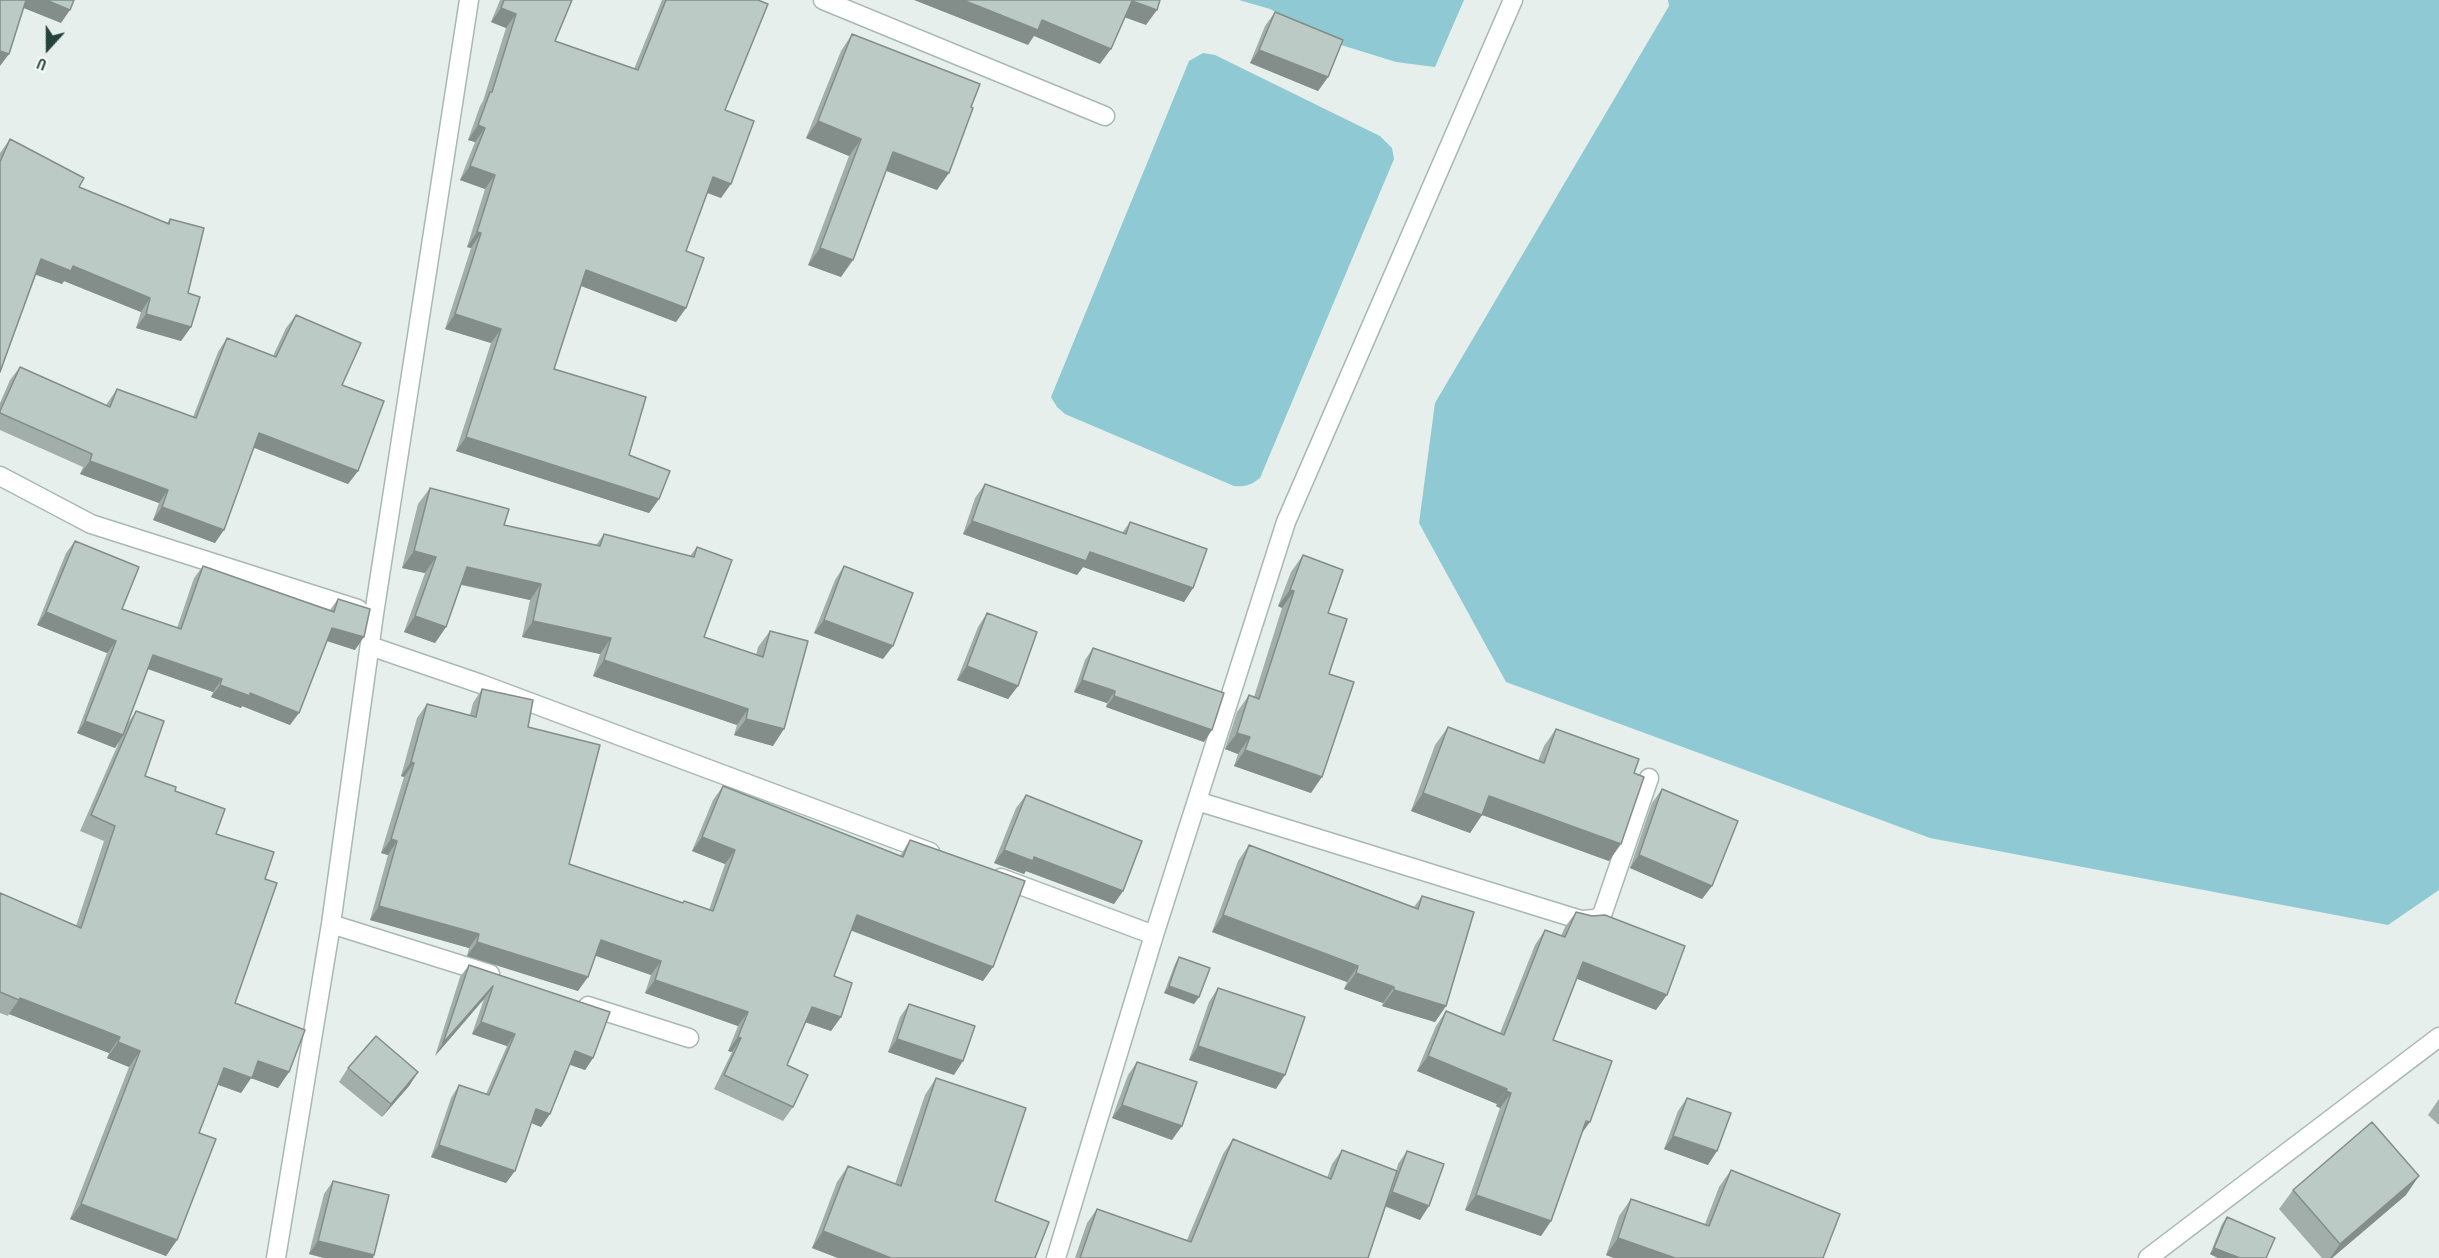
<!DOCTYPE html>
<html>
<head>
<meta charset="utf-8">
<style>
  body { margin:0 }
  #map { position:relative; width:2439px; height:1258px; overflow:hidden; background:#e6efeb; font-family:"PT Sans Narrow",sans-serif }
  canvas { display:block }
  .north { position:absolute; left:18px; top:18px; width:60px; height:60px; -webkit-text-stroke:4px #f7fbf9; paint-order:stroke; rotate:201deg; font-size:16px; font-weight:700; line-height:24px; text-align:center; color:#24423a }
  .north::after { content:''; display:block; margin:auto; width:21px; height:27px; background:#24423a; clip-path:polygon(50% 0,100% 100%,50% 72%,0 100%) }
</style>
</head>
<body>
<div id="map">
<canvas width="2439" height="1258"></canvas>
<div class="north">U</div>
</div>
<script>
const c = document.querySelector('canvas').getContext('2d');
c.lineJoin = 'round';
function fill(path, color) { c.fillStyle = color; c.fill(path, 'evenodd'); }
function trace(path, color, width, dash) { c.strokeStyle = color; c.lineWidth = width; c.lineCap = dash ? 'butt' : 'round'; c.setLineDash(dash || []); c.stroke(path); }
fill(new Path2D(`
  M1239,0H1464L1435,67L1396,62L1338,44L1270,9Z
  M1668,0H2439V890L2388,925L1930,838L1506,682L1419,523L1435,403L1669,6Z
  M1203,53L1215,55L1380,136L1392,148L1394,159L1260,478C1251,485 1246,487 1234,486L1065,414L1057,407L1051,397L1189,61Z`), '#8ec9d4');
const street = new Path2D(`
  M823,0L1105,116
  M0,476L91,524L358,609
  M370,646L481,684L930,852
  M1197,801L1581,920L1595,919L1602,915L1649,778
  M1001,878L1154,935
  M331,924L490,974
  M588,1006L689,1038
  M276,1258L331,924L374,614L469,0
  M1056,1258L1154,935L1286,522L1513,0
  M2148,1258L2439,1037`);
trace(street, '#a8b8b2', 21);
trace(street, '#fff', 18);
fill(new Path2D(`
  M500,0H572L555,41L634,69L662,0H758L725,110L721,198L707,193L686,251V308L676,322L581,286L554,369L629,455L659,499L649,513L456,451L491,343L445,329L471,248L467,247L485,189L460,180L475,142L468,140L480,106L483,101L506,28L491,22Z
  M1275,12L1328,77L1318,91L1250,63L1265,26Z
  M852,34L937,190L886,170L841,277L808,265L849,156L806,138L841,51Z
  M10,139L79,187L167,223L170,219L188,293L191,327L181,341L136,328L141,312L64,281L62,284L36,275L0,372V153Z
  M296,315L342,385L358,471L348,484L254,448L215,543L153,520L159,503L80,474L83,467L0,430V403L10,380L20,367L106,405L117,389L193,417L218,352L227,338L273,356L286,328Z
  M985,484L1122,533L1130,522L1193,588L1184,602L1083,567L1077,575L963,534L975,498Z
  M430,488L504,525L596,545L604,534L690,556L697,547L704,637L756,655L758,647L770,631L773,746L734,735L737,725L593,676L600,654L522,637L530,600L461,585L446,627L435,643L404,632L425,573L402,568L418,504Z
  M75,541L122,609L177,628L194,578L203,566L330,610L338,599L355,650L327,641L290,725L242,706L241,708L211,697L213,692L148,669L128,723L136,711L145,776L175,791L216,834L265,879L235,1003L289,1072L278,1088L251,1078L241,1093L218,1085L199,1133L177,1240L166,1256L70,1219L129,1067L107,1058L109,1053L9,1014L8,1016L0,1013V893L76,926L104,841L80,831L119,742L115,748L77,733L107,653L37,625L66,553Z
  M1303,555L1328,613L1329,674L1311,793L1234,766L1238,754L1225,749L1237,712L1249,695L1254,697L1282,608L1278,606L1291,572Z
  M844,566L883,659L814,633L835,580Z
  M987,613L1018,686L1008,699L957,680L978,627Z
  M1093,648L1204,742L1106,707L1107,703L1074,692L1085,660Z
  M482,689L528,727L569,864L683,903L684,901L709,910L725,864L692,851L713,800L723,786L900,856L910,840L983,981L851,930L834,976L841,1017L831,1031L805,1022L787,1065L793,1107L783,1121L714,1089L732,1052L728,1051L738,1026L645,993L651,975L596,956L578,991L467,956L469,948L370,920L388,855L381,853L404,777L401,776L417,718L427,704L470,715L473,703Z
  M1448,727L1538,761L1544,746L1556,729L1634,773L1609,861L1482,815L1470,833L1411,811L1435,745Z
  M1662,789L1712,886L1702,899L1630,868L1652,803Z
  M1026,795L1123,891L1114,904L1026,871L1024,874L994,863L1016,808Z
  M1249,845L1414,907L1422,896L1446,1006L1435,1022L1382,1006L1383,1003L1344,989L1347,982L1212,932L1238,861Z
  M1576,912L1656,1010L1577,979L1553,1040L1582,1132L1551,1221L1541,1236L1465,1210L1500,1108L1496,1106L1497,1104L1417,1071L1436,1026L1446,1011L1500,1033L1535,945L1545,930L1561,936L1565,927Z
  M1179,957L1199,997L1194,1004L1164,993L1175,964Z
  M469,965L593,1058L585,1070L570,1065L550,1114L541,1127L531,1123L506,1183L431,1157L451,1098L459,1085L486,1094L507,1046L472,1034L484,999L435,1056L460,977Z
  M1218,988L1276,1089L1189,1060L1209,1002Z
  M909,1004L954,1075L888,1052L900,1017Z
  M1137,1062L1172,1140L1112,1118L1128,1075Z
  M348,1068L418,1072L409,1086L382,1117L339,1082Z
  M936,1078L995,1201L1035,1258H838L812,1248L837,1182L848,1166L895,1184L925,1095Z
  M1687,1098L1708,1165L1664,1149L1678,1111Z
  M2439,1099V1125L2428,1115Z
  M1233,1139L1327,1178L1332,1164L1342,1150L1396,1171L1398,1164L1407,1151L1420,1220L1386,1207L1368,1258H1075L1087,1223L1097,1209L1187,1240L1223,1154Z
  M1731,1170L1823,1258H1614L1606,1255L1619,1216L1631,1199L1705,1224L1719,1187Z
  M333,1181L374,1255L373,1258H324L309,1254L324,1194Z
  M2293,1190L2406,1195L2332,1258H2322L2279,1209Z
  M2227,1217L2266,1258H2218L2210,1254L2222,1224Z`), '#a1aea9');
fill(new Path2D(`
  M14,0H46L70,10L61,23L11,3Z
  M914,0H963L1042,20L1111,49L1100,64L1034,36L1028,45Z
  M1132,1L1157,10L1146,25L1121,16Z
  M501,8L516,14L506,28L491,22Z
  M1259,50L1328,77L1318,91L1250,63Z
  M0,51L9,54L0,66Z
  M818,121L861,139L849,156L806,138Z
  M478,125L485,128L475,142L468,140Z
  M893,152L949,173L937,190L881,169Z
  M470,166L495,175L485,189L460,180Z
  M713,177L731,184L721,198L703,191Z
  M477,232L481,233L471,248L467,247Z
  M820,248L853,260L841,277L808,265Z
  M41,259L73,266L150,298L141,312L64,281L62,284L32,273Z
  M586,270L686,308L676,322L576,284Z
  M146,314L191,327L181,341L136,328Z
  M455,314L501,329L491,343L445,329Z
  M259,433L358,471L348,484L250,446Z
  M466,437L659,499L649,513L456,451Z
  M90,461L168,490L159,503L80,474Z
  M162,507L224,530L215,543L153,520Z
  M972,521L1090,552L1193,588L1184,602L1083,567L1077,575L963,534Z
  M414,551L436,557L425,573L402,568Z
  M467,567L541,584L530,600L456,583Z
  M1290,590L1294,591L1282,608L1278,606Z
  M46,612L116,641L107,653L37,625Z
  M415,616L446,627L435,643L404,632Z
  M824,620L893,646L883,659L814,633Z
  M533,621L611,638L600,654L522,637Z
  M332,628L364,637L355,650L324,640Z
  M153,655L222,679L213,692L145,668Z
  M604,660L748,709L737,725L593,676Z
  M967,666L1018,686L1008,699L957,680Z
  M1082,680L1115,691L1107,703L1074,692Z
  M220,685L250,693L299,713L290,725L242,706L241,708L211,697Z
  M1114,696L1212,730L1204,742L1106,707Z
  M746,719L784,729L773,746L734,735Z
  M85,721L123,735L115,748L77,733Z
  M1237,733L1250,737L1238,754L1225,749Z
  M1245,750L1322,777L1311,793L1234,766Z
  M411,762L414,763L404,777L401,776Z
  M1423,793L1482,815L1470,833L1411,811Z
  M1489,796L1621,844L1609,861L1477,813Z
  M702,837L735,850L725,864L692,851Z
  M391,839L397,841L388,855L381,853Z
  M1004,850L1034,857L1123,891L1114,904L1026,871L1024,874L994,863Z
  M1639,855L1712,886L1702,899L1630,868Z
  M379,906L479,934L469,948L370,920Z
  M857,915L993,967L983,981L847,929Z
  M1223,915L1358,966L1347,982L1212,932Z
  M601,940L661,961L651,975L591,954Z
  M477,942L588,977L578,991L467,956Z
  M1583,962L1667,995L1656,1010L1573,977Z
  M1356,973L1394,987L1383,1003L1344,989Z
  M655,980L748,1012L738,1026L645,993Z
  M493,986L484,999L435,1056L443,1043Z
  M1169,986L1199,997L1194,1004L1164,993Z
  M1394,990L1446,1006L1435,1022L1382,1006Z
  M20,998L120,1037L109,1053L9,1014Z
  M812,1007L841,1017L831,1031L802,1021Z
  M481,1022L515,1034L507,1046L472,1034Z
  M738,1037L741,1038L732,1052L728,1051Z
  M897,1039L963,1061L954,1075L888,1052Z
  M118,1042L140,1051L129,1067L107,1058Z
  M1198,1046L1285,1075L1276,1089L1189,1060Z
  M575,1051L593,1058L585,1070L566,1063Z
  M1428,1056L1507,1089L1497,1104L1417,1071Z
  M258,1061L289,1072L278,1088L251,1078L241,1093L214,1083L224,1068Z
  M418,1072L409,1086L382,1117L391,1104Z
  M1506,1091L1511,1093L1500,1108L1496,1106Z
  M1122,1105L1182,1126L1172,1140L1112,1118Z
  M536,1109L550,1114L541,1127L527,1121Z
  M1586,1121L1590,1122L1579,1137Z
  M1673,1136L1717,1151L1708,1165L1664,1149Z
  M439,1145L515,1171L506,1183L431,1157Z
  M2419,1176L2406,1195L2332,1258H2330L2340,1244Z
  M1392,1192L1429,1206L1420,1220L1383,1205Z
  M1476,1195L1551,1221L1541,1236L1465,1210Z
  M81,1204L177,1240L166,1256L70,1219Z
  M823,1231L891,1258H838L812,1248Z
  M1618,1238L1675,1258H1614L1606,1255Z
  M318,1241L374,1255L373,1258H324L309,1254Z
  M2214,1248L2240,1258H2218L2210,1254Z`), '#838d89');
const building = new Path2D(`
  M0,0H26L9,54L0,51Z
  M46,0H74L70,10Z
  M504,0H572L555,41L638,70L666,0H758L768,4L725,110L754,121L731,184L713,177L686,251L704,258L686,308L586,270L554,369L646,397L629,455L670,471L659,499L466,437L501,329L455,314L481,233L477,232L495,175L470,166L485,128L478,125L490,92H492L516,14L501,8Z
  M963,0H1160L1157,10L1132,1L1111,49L1042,20L1038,30Z
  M1275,12L1343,40L1328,77L1259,50Z
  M852,34L980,84L971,107L973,108L949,173L893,152L853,260L820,248L861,139L818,121Z
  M10,139L84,178L79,187L169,224L170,219L204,228L188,293L200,297L191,327L146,314L150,298L73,266L71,271L41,259L0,372V162Z
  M296,315L361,343L342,385L384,401L358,471L259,433L224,530L162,507L168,490L90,461L92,454L0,413V411L20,367L110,407L117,389L196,418L227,338L276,357Z
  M985,484L1126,534L1130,522L1207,549L1193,588L1090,552L1086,561L972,521Z
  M430,488L509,509L504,525L600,546L604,534L694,557L697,547L732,560L704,637L763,657L770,631L808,641L784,729L746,719L748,709L604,660L611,638L533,621L541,584L467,567L446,627L415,616L436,557L414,551Z
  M75,541L139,567L122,609L181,629L203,566L334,612L338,599L370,609L364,637L332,628L299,713L250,693V696L220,685L222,679L153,655L123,735L85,721L116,641L46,612Z
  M1303,555L1343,570L1328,613L1347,619L1329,674L1354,682L1322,777L1245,750L1250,737L1237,733L1249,695L1259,699L1294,591L1290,590Z
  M844,566L913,593L893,646L824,620Z
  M987,613L1037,632L1018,686L967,666Z
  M1093,648L1224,693L1212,730L1114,696L1115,691L1082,680Z
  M482,689L533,700L528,727L600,745L569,864L683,903L684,901L713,911L735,850L702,837L723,786L903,857L910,840L1025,881L993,967L857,915L834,976L852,983L841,1017L812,1007L787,1065L808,1075L793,1107L724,1075L741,1038L738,1037L748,1012L655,980L661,961L601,940L588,977L477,942L479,934L379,906L397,841L391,839L414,763L411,762L427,704L476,717Z
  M136,711L164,721L145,776L176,787L175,791L225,809L216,834L274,852L265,879L277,883L235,1003L305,1030L289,1072L258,1061L252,1078L224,1068L199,1133L216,1139L177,1240L81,1204L140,1051L118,1042L120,1037L20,998L19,1000L0,992V893L81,928L115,826L91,815Z
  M1448,727L1544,763L1556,729L1639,759L1634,773L1644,777L1621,844L1489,796L1482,815L1423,793Z
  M1662,789L1738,821L1712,886L1639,855Z
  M1026,795L1142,841L1123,891L1034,857L1033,861L1004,850Z
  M1249,845L1418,909L1422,896L1474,912L1446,1006L1394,990V987L1356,973L1358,966L1223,915Z
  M1576,912L1592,916L1605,915L1685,946L1667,995L1583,962L1553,1040L1612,1061L1590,1122L1586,1121L1551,1221L1476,1195L1511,1093L1506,1091L1507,1089L1428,1056L1446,1011L1504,1035L1545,930L1565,937Z
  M1179,957L1210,968L1199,997L1169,986Z
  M469,965L610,1012L593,1058L575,1051L550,1114L536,1109L515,1171L439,1145L459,1085L489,1095L515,1034L481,1022L493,986L443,1043Z
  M1218,988L1305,1017L1285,1075L1198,1046Z
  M909,1004L975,1026L963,1061L897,1039Z
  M376,1036L418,1072L391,1104L348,1068Z
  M1137,1062L1197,1082L1182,1126L1122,1105Z
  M936,1078L1026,1108L995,1201L1049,1222L1035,1258H891L823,1231L848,1166L901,1186Z
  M1687,1098L1731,1113L1717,1151L1673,1136Z
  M2372,1122L2419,1176L2340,1244L2293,1190Z
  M1233,1139L1331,1179L1342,1150L1397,1171L1368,1258H1080L1097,1209L1191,1242Z
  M1407,1151L1444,1164L1429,1206L1392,1192Z
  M1731,1170L1840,1214L1823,1258H1675L1618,1238L1631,1199L1709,1226Z
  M333,1181L389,1195L374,1255L318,1241Z
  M2227,1217L2275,1238L2266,1258H2240L2214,1248Z`);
fill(building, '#bbcac4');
trace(building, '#838d89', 1.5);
</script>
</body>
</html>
